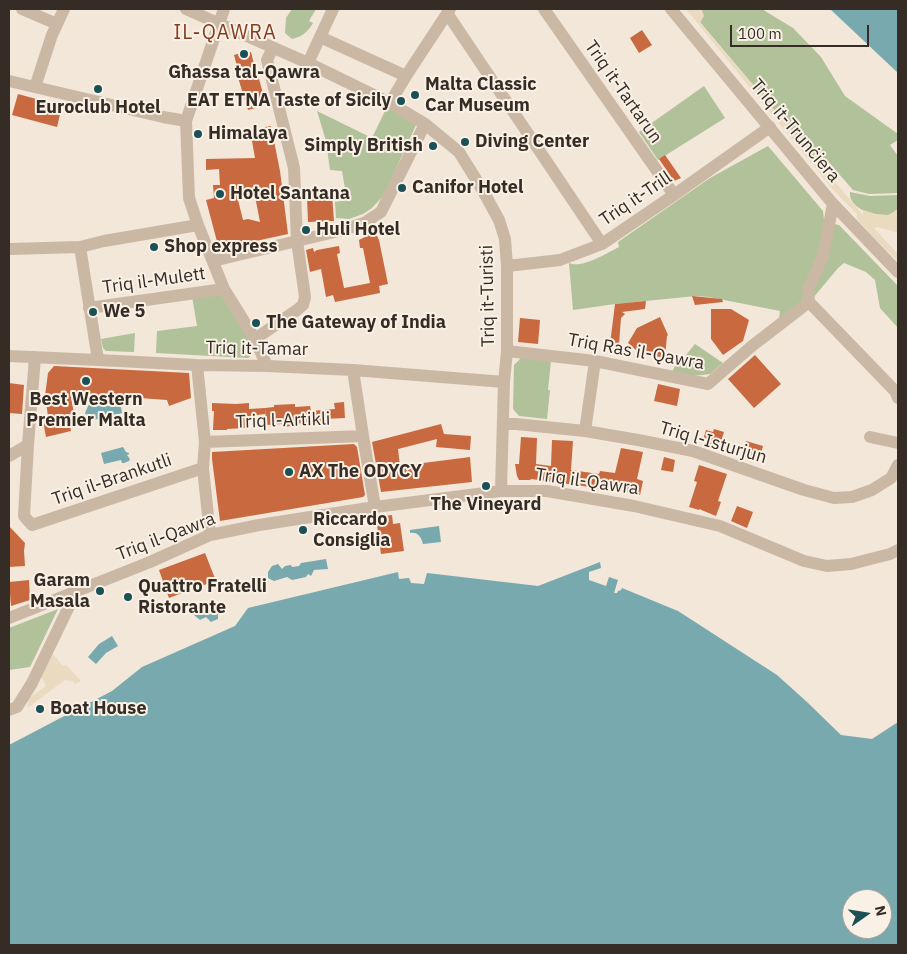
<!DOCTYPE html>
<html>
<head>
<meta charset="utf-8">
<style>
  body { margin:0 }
  #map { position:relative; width:907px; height:954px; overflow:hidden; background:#f2e7d9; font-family:"IBM Plex Sans",sans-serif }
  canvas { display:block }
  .frame { position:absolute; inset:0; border:10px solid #352c26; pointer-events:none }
  .north { position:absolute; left:842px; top:889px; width:50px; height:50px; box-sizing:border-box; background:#f9f1e5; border:1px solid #aba299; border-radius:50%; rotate:77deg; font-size:14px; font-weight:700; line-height:20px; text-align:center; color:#352c26 }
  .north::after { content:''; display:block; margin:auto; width:18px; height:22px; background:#1b5057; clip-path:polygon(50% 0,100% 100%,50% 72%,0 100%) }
  .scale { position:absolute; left:730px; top:25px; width:139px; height:22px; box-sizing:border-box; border:2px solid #352c26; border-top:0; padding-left:6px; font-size:15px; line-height:18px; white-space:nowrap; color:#352c26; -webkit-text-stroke:4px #f9f1e5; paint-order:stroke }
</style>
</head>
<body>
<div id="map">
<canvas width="907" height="954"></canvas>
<div class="frame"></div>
<div class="north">N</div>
<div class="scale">100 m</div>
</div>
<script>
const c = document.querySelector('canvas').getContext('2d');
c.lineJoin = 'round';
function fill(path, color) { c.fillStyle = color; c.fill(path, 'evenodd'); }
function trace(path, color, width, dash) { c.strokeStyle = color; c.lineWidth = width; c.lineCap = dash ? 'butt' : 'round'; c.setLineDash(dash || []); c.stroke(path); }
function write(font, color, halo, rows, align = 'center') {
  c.font = font + ' "IBM Plex Sans",sans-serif'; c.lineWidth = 4; c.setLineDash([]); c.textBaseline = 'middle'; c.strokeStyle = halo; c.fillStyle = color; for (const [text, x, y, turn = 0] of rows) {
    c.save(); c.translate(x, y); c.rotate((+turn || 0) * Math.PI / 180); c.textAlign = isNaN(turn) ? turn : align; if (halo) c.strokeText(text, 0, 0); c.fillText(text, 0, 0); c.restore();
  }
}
fill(new Path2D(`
  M292,9H316L309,21L313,23C308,32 301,37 292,39L285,33L286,18Z
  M689,9H763L765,11L793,28L821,57L845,96L898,134V140L890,145L898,156V193L869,194L853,190L826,159L825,170Z
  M704,86L725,118L658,160L639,132Z
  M387,107L416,125L384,195L372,208L363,214L349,219L336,218L335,202L347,200L342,171L330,170L326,141L317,111L372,138Z
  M768,146L823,211L825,228L822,249L801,303L779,319L780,311L709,297L696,296L615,304L573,310L569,263C582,269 607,253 619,247L618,242L710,178Z
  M850,192L870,196L898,195V209C895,211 891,214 888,215C874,217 848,208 850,192Z
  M833,224L839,225L898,286V328L880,308L875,280L866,272L844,263L838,268L813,298L814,284Z
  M220,293L225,296L253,348C252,353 252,356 248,358L156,353L157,331L197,326L192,296Z
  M135,333L134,352L106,351L103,348L101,339Z
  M695,344L723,363L710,374L693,376L672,372L678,360L686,355Z
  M521,358L551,361L548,390H550L547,419L519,416L513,409L514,365Z
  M58,609L30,667L9,670V628Z`), '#b1c199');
fill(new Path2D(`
  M686,9H701L702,10L704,16L700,23L863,215V210L876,214L889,215L898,209V233L878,227L874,228L898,254V261L876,240L857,219V214L835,192Z
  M53,654L63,666L66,665L81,681L75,684L73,681L65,680L27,708L29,698L46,686L41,676Z`), '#eadabf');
fill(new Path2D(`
  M830,9H898V73Z
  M89,404L121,407L122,413L90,421L85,413Z
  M123,447L126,452L129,453V454L127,455L130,459L129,461L124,463H122L121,460L104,464L101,453Z
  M439,526L441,542L423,544C421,537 418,532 410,533V530Z
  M326,559L328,569L314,570L311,576L308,574L306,577L292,580L287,577L274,581L268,578V572L272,566L278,564L282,569L285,566L291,565L292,567L299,566L301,563Z
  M600,562L601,568L589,572V580L606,586L609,577L618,580L614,593H617L618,591L621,590L622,588L678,611L777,675L807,702L841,735L872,739L898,722V945H9V745L112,691L142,667L235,626L248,608L398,572L399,579L409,578L411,583L424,584L427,573L538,586ZM852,899H882V929H852Z
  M223,602L226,604V610L218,613V619L211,622L206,617L200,620L194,615V609L202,607L203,609Z
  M112,636L118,646L106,653L96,664L88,657L99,644Z`), '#77a9af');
fill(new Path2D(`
  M642,30L652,45L639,53L630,38Z
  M247,51L248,53L251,52L254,64H255L265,101L258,103L259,107L248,110L236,71L238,70L234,55Z
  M18,94L62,106L57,127L12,115Z
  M271,126L280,171L288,234L219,249L206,200L214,198L213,185H220L219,169L206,170V159L255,158L250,130ZM254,191L260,222L248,219L243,220L237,196Z
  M665,155L681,178L674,181L659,159Z
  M332,195L334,221L308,222L307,197Z
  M375,232L379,240L388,284L379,286L380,293L335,302L333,295L326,297L321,269L310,272L306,250L313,248L314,252L317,250L339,246L340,253L337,254L344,288L370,283L363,248H360L359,240Z
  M692,296L722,299L723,302L695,305Z
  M646,301L645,309L622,312L625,314L621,318L619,344H610L615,304Z
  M711,309H731L749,320L743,341L723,355L711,339Z
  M660,317L668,335L667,336L665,357L643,356L628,343L637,328Z
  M520,318L540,320L538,344L518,342Z
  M755,355L781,384L754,408L728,379Z
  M54,366L189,373L191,398L169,406L167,400L70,393L74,413L68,415L71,431L46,437L42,416H48L45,396L48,373Z
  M9,383L24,385L22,414L9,413Z
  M658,384L680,389L677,406L654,401Z
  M344,402L345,418L324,419V425H316V422L292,424V426L283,427L282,424L266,425L265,408L274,407V405L295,404V407L310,406L311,411L335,409L334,403Z
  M212,403L236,404L249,403V409L265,408V414L249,416L250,425H245V428L227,429V430H213L214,411H212Z
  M441,424L444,434L471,436L470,450L436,447L437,439L398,449L400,466L470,457L472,482L381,492L372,442Z
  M714,429L724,432L719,448L709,446L710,442L703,440L706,430L713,432Z
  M521,437L537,438L536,464L551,466L552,440L573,441L571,470L599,474L600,471L615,473L621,448L643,452L637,479L643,481L640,495L614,489V491L597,489L598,488L531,479L530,480H519L517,476L515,464H519Z
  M746,441L763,446L759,461L742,456Z
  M354,444L357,447L365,495L363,497L220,521L212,459V452Z
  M664,457L675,460L673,472L661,470Z
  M699,465L727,474L718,501L721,502L716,516L699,509V510L689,507L697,482L694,481Z
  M737,506L753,512L747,528L731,521Z
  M392,515L393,524L400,523L404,551L381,554L376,517Z
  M9,526L25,543L24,551L25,566L9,567Z
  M205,553L216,581L201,586L194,585L187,587L182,593L169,598L159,570Z
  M29,580L30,600L11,606L9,582Z`), '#c86940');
trace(new Path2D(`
  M22,9L57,24
  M186,9L308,63L390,103L425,124L459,152L482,189L499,220L505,239L507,266V351L504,382L501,491
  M224,9L186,121L189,198L198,225L224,289L255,339L267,366
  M544,9L674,195
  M671,9L833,204L898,272
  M447,13L602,244
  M320,37L406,76
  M308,63L333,9
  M9,81L163,117L186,121
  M35,87L52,35L64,9
  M390,103L406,76L450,9
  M80,247L98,360
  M9,249L80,247L104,241L198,225
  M213,261L343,230L364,223L381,212L425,124
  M507,266L560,260L602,244L674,195L770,127
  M809,302L895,391L898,398
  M809,302L808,290L823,256L833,204
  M89,308L224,289
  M255,339L297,310L303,305L305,297L297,241L294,168L267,60L273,48
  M507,351L595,361L708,384L752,346L809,302
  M9,356L98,360L197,365L267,366L353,370L504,382
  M35,357L28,445L24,516L32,525L203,468
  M197,365L205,442L203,468L210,535
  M353,370L363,436L375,507
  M504,424H516L585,431L638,440L693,451L804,490L834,498L852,497L872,490L891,478L898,465
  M585,431L595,361
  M870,437L898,443
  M205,442L363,436
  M9,456L28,445
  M9,618L150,562L210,535L259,525L375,507L501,491H547L634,506L720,526L804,561L827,566L851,564L890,554L898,550
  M9,710L17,707L32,683L76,592`), '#cab8a5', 12);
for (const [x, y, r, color] of [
  [244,54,5,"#1b5057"],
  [98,89,5,"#1b5057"],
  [415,95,5,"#1b5057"],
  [401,101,5,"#1b5057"],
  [198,134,5,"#1b5057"],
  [465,142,5,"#1b5057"],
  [433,146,5,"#1b5057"],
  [402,188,5,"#1b5057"],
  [220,194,5,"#1b5057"],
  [306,230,5,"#1b5057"],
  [154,247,5,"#1b5057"],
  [93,312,5,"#1b5057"],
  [256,323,5,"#1b5057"],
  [86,381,5,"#1b5057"],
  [289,472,5,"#1b5057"],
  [486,486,5,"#1b5057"],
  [303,530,5,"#1b5057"],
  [100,591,5,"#1b5057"],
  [128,597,5,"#1b5057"],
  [40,709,5,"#1b5057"]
]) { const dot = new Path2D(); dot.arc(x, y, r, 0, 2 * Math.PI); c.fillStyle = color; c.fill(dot); trace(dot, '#f9f1e5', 2); }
write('bold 18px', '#352c26', '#f9f1e5', [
  ["Għassa tal-Qawra",244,73,"center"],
  ["Malta Classic",425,85],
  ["Car Museum",425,106],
  ["EAT ETNA Taste of Sicily",391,101,"right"],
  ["Euroclub Hotel",98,108,"center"],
  ["Himalaya",208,134],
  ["Diving Center",475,142],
  ["Simply British",423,146,"right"],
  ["Canifor Hotel",412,188],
  ["Hotel Santana",230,194],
  ["Huli Hotel",316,230],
  ["Shop express",164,247],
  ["We 5",103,312],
  ["The Gateway of India",266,323],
  ["Best Western",86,400,"center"],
  ["Premier Malta",86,421,"center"],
  ["AX The ODYCY",299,472],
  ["The Vineyard",486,505,"center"],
  ["Riccardo",313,520],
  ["Consiglia",313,541],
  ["Garam",90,581,"right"],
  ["Masala",90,602,"right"],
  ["Quattro Fratelli",138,587],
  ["Ristorante",138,608],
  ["Boat House",50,709]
], 'left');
write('18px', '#352c26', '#f9f1e5', [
  ["Triq it-Tartarun",623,92,55],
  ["Triq it-Trunċiera",795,131,50],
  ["Triq it-Trill",636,199,-34],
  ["Triq il-Mulett",154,281,-8],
  ["Triq it-Turisti",488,296,-91],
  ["Triq it-Tamar",257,349,1],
  ["Triq Ras il-Qawra",636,352,10],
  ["Triq l-Artikli",283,421,-2],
  ["Triq l-Isturjun",713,443,16],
  ["Triq il-Brankutli",112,480,-19],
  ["Triq il-Qawra",587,482,8],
  ["Triq il-Qawra",166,537,-21]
]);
c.letterSpacing = '1px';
write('20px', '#853d1e', '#f9f1e5', [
  ["IL-QAWRA",225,33]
]);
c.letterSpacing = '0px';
</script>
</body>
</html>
